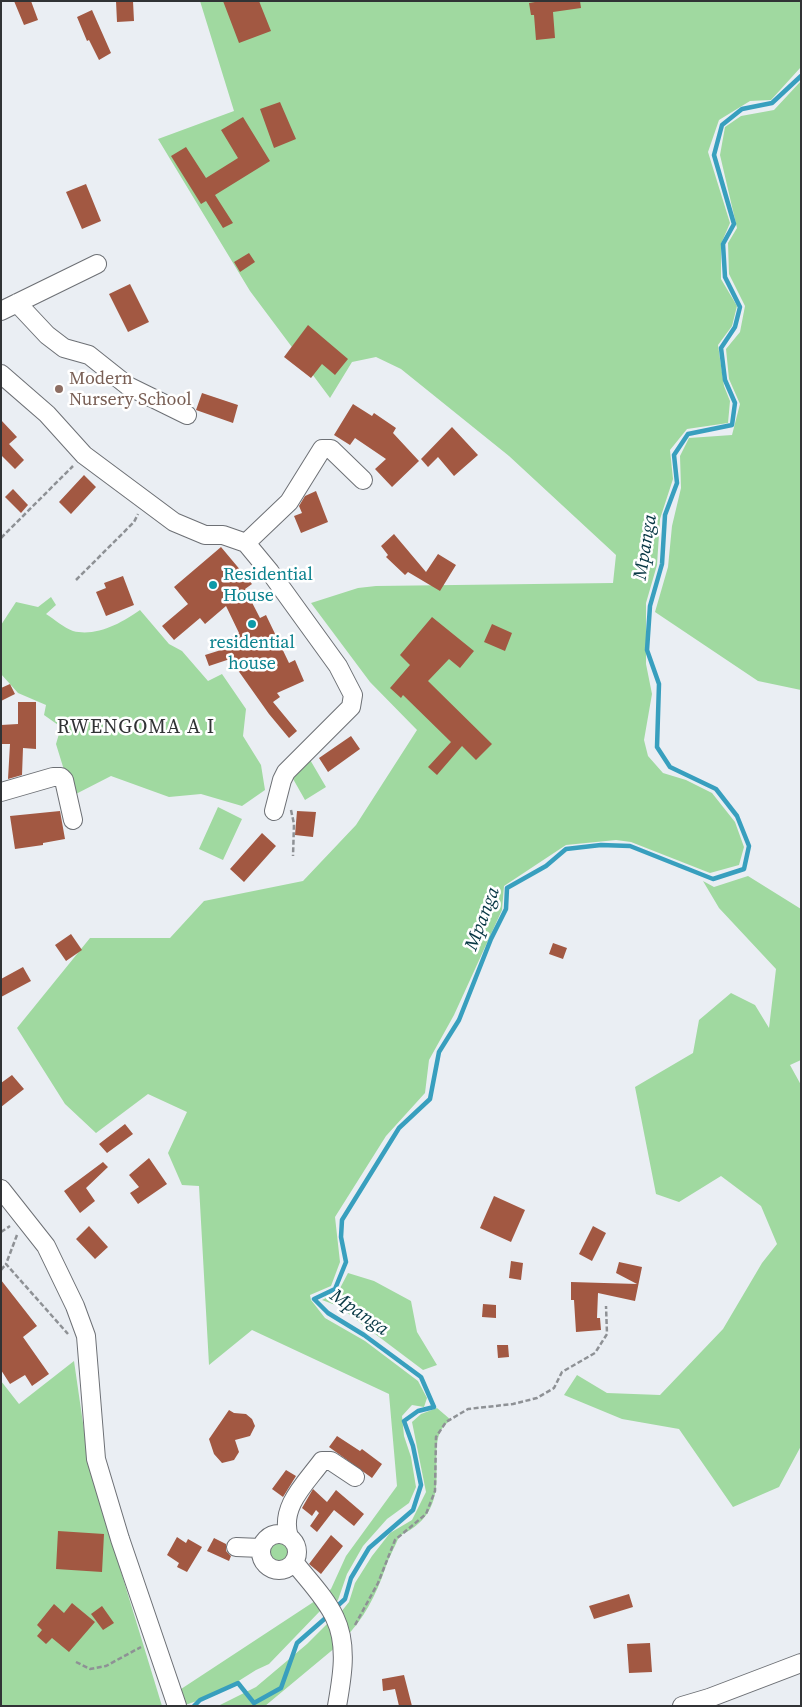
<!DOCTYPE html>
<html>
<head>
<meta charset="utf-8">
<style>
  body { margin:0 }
  #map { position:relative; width:802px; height:1707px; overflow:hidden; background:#eaeef3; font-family:"Source Serif 4",serif }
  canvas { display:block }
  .frame { position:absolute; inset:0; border:2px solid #313335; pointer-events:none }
</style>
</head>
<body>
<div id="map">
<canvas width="802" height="1707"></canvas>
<div class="frame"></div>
</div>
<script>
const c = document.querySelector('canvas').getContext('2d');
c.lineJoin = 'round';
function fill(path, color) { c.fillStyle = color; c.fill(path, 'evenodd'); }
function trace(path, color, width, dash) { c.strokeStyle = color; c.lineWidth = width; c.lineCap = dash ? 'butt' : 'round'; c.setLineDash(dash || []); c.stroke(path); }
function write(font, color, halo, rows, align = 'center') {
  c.font = font + ' "Source Serif 4",serif'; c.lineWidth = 5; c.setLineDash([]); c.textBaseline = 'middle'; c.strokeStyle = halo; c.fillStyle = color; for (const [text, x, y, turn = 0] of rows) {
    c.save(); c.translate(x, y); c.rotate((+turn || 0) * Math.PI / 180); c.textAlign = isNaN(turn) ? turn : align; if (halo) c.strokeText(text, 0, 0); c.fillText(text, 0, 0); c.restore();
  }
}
fill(new Path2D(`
  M200,1H801V67L771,100L750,101L719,120L708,152L730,223L721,244V279L737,306L732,326L718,345L724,386L730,401L728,423L687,429L670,450L673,479L660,519L657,565L646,603V664L652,694L644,740L648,756L663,773L686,780L712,793L735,822L744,847L739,865L710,873L631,842L616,840L566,845L504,886L502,910L454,1015L429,1060L425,1093L386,1136L335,1217L340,1262L331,1286L310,1295L311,1300L325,1318L365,1341L418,1381L427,1398L424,1407L412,1405L402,1416L404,1436L411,1457L416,1487L409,1503L387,1519L363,1546L347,1574L338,1600L331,1608L324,1595L331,1589L346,1556L397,1486L389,1394L252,1330L209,1365L199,1186L182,1185L168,1153L187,1112L148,1094L96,1133L65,1104L17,1028L90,938H170L204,901L303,881L356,825L417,730L370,682L311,603L358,588L376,586L613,583L616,555L509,456L401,369L376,357L352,362L330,398L250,291L158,139L234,111Z
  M801,81V690L758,681L655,612L668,567L672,526L681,488L680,456L689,438L732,435L740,404L729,379L726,349L740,332L745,306L729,274L728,243L737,228L720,155L725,127L741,116L774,110Z
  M51,597L56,605L46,614C54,619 64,628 73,631C96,637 122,623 140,610L169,644L182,651L208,681L222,674L246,709L243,736L261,765L265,790L242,806L201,794L169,797L111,776L72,796L56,744L61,727L44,715L46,705L18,693L1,674V625L16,602L38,607Z
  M309,758L326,787L305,800L288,770Z
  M218,807L242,819L223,860L199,849Z
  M748,876L801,909V1060L790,1065L801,1085V1446L779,1487L733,1507L679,1429L622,1419L564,1395L577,1375L607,1393L660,1395L723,1329L762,1263L777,1244L761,1206L721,1176L679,1202L656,1194L635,1087L693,1053L699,1020L731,993L755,1005L769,1028L776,969L719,908L703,881L714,887Z
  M348,1273L374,1281L411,1301L417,1332L437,1365L423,1370L338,1306L322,1300L338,1292Z
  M74,1361L87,1451L96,1490L162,1706H1V1381L19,1404Z
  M437,1408L451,1420C415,1442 466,1506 399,1536C395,1548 388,1558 385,1569C376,1595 364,1619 344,1639L337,1617L349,1602L355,1583L372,1556L390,1533L412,1520L426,1492L412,1422L421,1414Z
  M266 1551a12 12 0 1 1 24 0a12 12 0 1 1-24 0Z
  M315,1601L321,1610L269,1664L256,1670L218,1694L185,1705L178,1691Z
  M329,1622L336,1647L265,1706H218L256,1687L307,1644Z`), '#a0d9a0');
trace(new Path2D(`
  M334,1609L345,1599L351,1578L369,1548L413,1510L421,1485L413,1446L404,1421L418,1411L434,1407L421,1377L364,1335L328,1313L314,1299L335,1289L346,1262L341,1237L342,1220L399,1128L430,1099L439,1052L459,1020L491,939L506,909L507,888L546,866L566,849L601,845L630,846L713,879L744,869L749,846L737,816L716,789L670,767L657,747L659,684L647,650L650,606L662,564L665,515L677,483L674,455L688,434L732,425L735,403L725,380L721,348L735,327L740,307L725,277L723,244L734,224L714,155L722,125L742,109L772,103L801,76
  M194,1706L200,1700L238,1683L254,1703L281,1688L297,1643L329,1615`), '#389fbe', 4.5);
fill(new Path2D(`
  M14,1H31L38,20L24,25Z
  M116,1H133L134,21L117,22Z
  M223,1H259L271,31L239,43Z
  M541,1H580L581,8L553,12L555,38L536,40L534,15H531L529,3Z
  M92,10L111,53L99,60L89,40L87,41L77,17Z
  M280,102L296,139L274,148L260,109Z
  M243,117L270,161L215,195L233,223L223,228L206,201L201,204L171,156L186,147L206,178L238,158L221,130Z
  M86,184L101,221L82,229L66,192Z
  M249,253L255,262L240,272L234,262Z
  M130,284L149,322L128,332L109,294Z
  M308,325L348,359L335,375L322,364L311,378L284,357Z
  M202,393L238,405L233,423L196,410Z
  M353,404L372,416L374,413L396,428L393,433L419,461L392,487L375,469L386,459L355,438L350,445L334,435Z
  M1,420L17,437L9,444L24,460L15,469L1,455Z
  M452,427L478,455L454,476L438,457L428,467L421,459Z
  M84,475L96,487L71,514L59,502Z
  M13,489L28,505L21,513L5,497Z
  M316,491L328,522L301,533L294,516L302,513L299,506L305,496Z
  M394,534L426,572L438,554L456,565L440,591L408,572L405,575L386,557L388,555L381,546Z
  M221,547L252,584L245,589L260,618L266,615L289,663L295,660L304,681L277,693L280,697L273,702L297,731L289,738L269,714L230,659L209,666L205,655L221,650L218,644L239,633L226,606L205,624L200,618L174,640L162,626L188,604L174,587Z
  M123,576L134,605L106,616L96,592L106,588L104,583Z
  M432,617L474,651L460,668L449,659L428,681L492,744L476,760L462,746L437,775L428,767L451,742L403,695L401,698L390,688L410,665L400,655Z
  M492,624L512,633L505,651L484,642Z
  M10,684L15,694L1,701V688Z
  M18,702H36V749L23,748L22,775L8,779L10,744H1V725L18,724Z
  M351,736L360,749L328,772L319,758Z
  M60,811L65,839L43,843V845L15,849L10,816Z
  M297,811L316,812L313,837L295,835Z
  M262,833L276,846L244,882L230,869Z
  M71,934L82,950L66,961L55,945Z
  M553,943L567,948L563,959L549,954Z
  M23,967L31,981L1,997V979Z
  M12,1075L24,1089L1,1107V1083Z
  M125,1124L133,1134L107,1153L99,1144Z
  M149,1158L167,1184L138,1204L130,1193L139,1187L129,1175Z
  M103,1162L108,1167L86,1188L95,1201L80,1213L64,1191Z
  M494,1196L525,1210L511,1242L480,1228Z
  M89,1226L108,1247L95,1259L76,1239Z
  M593,1226L606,1233L592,1261L579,1254Z
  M511,1261L523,1263L521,1280L509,1278Z
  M619,1262L642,1267L635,1301L598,1293L597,1318H600L601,1330L576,1332L574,1300H571V1282L637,1284L616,1273Z
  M1,1280L37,1326L23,1337L49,1374L32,1386L25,1375L10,1384L1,1370Z
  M483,1304L496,1305V1318L482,1317Z
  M497,1345H508L509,1357L498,1358Z
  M229,1410L234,1413L246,1414L252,1419L255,1426L250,1436L235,1440L239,1452L234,1460L222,1463L214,1454L209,1439Z
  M337,1436L360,1451L362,1449L382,1464L372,1478L329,1447Z
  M286,1470L296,1476L283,1497L272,1489Z
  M313,1489L327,1502L336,1490L364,1514L354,1526L334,1510L317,1532L310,1526L319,1513L316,1510L312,1516L302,1508Z
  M58,1531L104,1534L102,1572L56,1569Z
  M331,1535L343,1546L321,1574L309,1564Z
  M177,1537L186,1543L188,1539L202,1547L187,1572L177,1567L179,1563L167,1555Z
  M214,1538L226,1544V1551L231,1556L229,1561L207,1551Z
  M629,1594L633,1607L594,1619L589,1606Z
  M72,1603L95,1622L69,1652L52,1638L46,1644L37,1636L42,1630L37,1625L54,1604L64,1613Z
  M102,1606L114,1623L103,1630L91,1614Z
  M650,1643L652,1672L629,1673L627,1644Z
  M404,1675L412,1706H399L395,1689L383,1691L382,1679Z`), '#a25842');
const minor = new Path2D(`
  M17,303L47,335L64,348L89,355L128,386L187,415
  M1,311L97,264
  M1,374L47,414L84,455L174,522L205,535H223L246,543L270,572L338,666L353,695L351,707L286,772L282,780L274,811
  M246,543L289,502L322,449H331L363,480
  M1,792L53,777H61L64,780L73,820
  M1,1189L46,1246L75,1306L86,1336L96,1459L120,1539L177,1706
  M261 1552a18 18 0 1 1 36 0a18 18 0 1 1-36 0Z
  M289,1537C279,1507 306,1483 322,1461H331L355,1477
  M236,1547L261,1548
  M294,1562C308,1580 326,1598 335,1618C348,1645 342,1678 337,1706
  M682,1706L709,1698L801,1663`);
trace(minor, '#6d7075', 20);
trace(new Path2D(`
  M1,538L73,466
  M76,580L134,522L138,514
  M291,810L294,824L293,856
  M1,1232L10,1226
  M17,1235L6,1264L68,1334
  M1,1270L6,1264
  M355,1625L378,1583L395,1540L426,1514L435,1491L436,1437L446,1422L468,1409L513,1404L537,1398L554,1388L562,1372L595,1353L607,1334L606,1306
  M76,1662L90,1669L106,1666L141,1647`), '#8e9195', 2.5, [5, 2.5]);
trace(minor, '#fff', 18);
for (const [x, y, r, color] of [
  [59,389,5,"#8d6e63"],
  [213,585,5,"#0f9aa8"],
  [252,624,5,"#0f9aa8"]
]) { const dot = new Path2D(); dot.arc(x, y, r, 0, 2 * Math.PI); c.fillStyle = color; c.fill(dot); trace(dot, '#fff', 2); }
write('18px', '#785e54', '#fff', [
  ["Modern",69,379],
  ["Nursery School",69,400]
], 'left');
write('18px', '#0d838f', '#fff', [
  ["Residential",223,575],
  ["House",223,596],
  ["residential",252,643,"center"],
  ["house",252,664,"center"]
], 'left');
write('italic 19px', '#073744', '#fff', [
  ["Mpanga",646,547,-81],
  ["Mpanga",483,919,-69],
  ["Mpanga",359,1313,35]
]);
c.letterSpacing = '1px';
write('20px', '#313335', '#fff', [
  ["RWENGOMA A I",136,728]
]);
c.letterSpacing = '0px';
</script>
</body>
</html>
